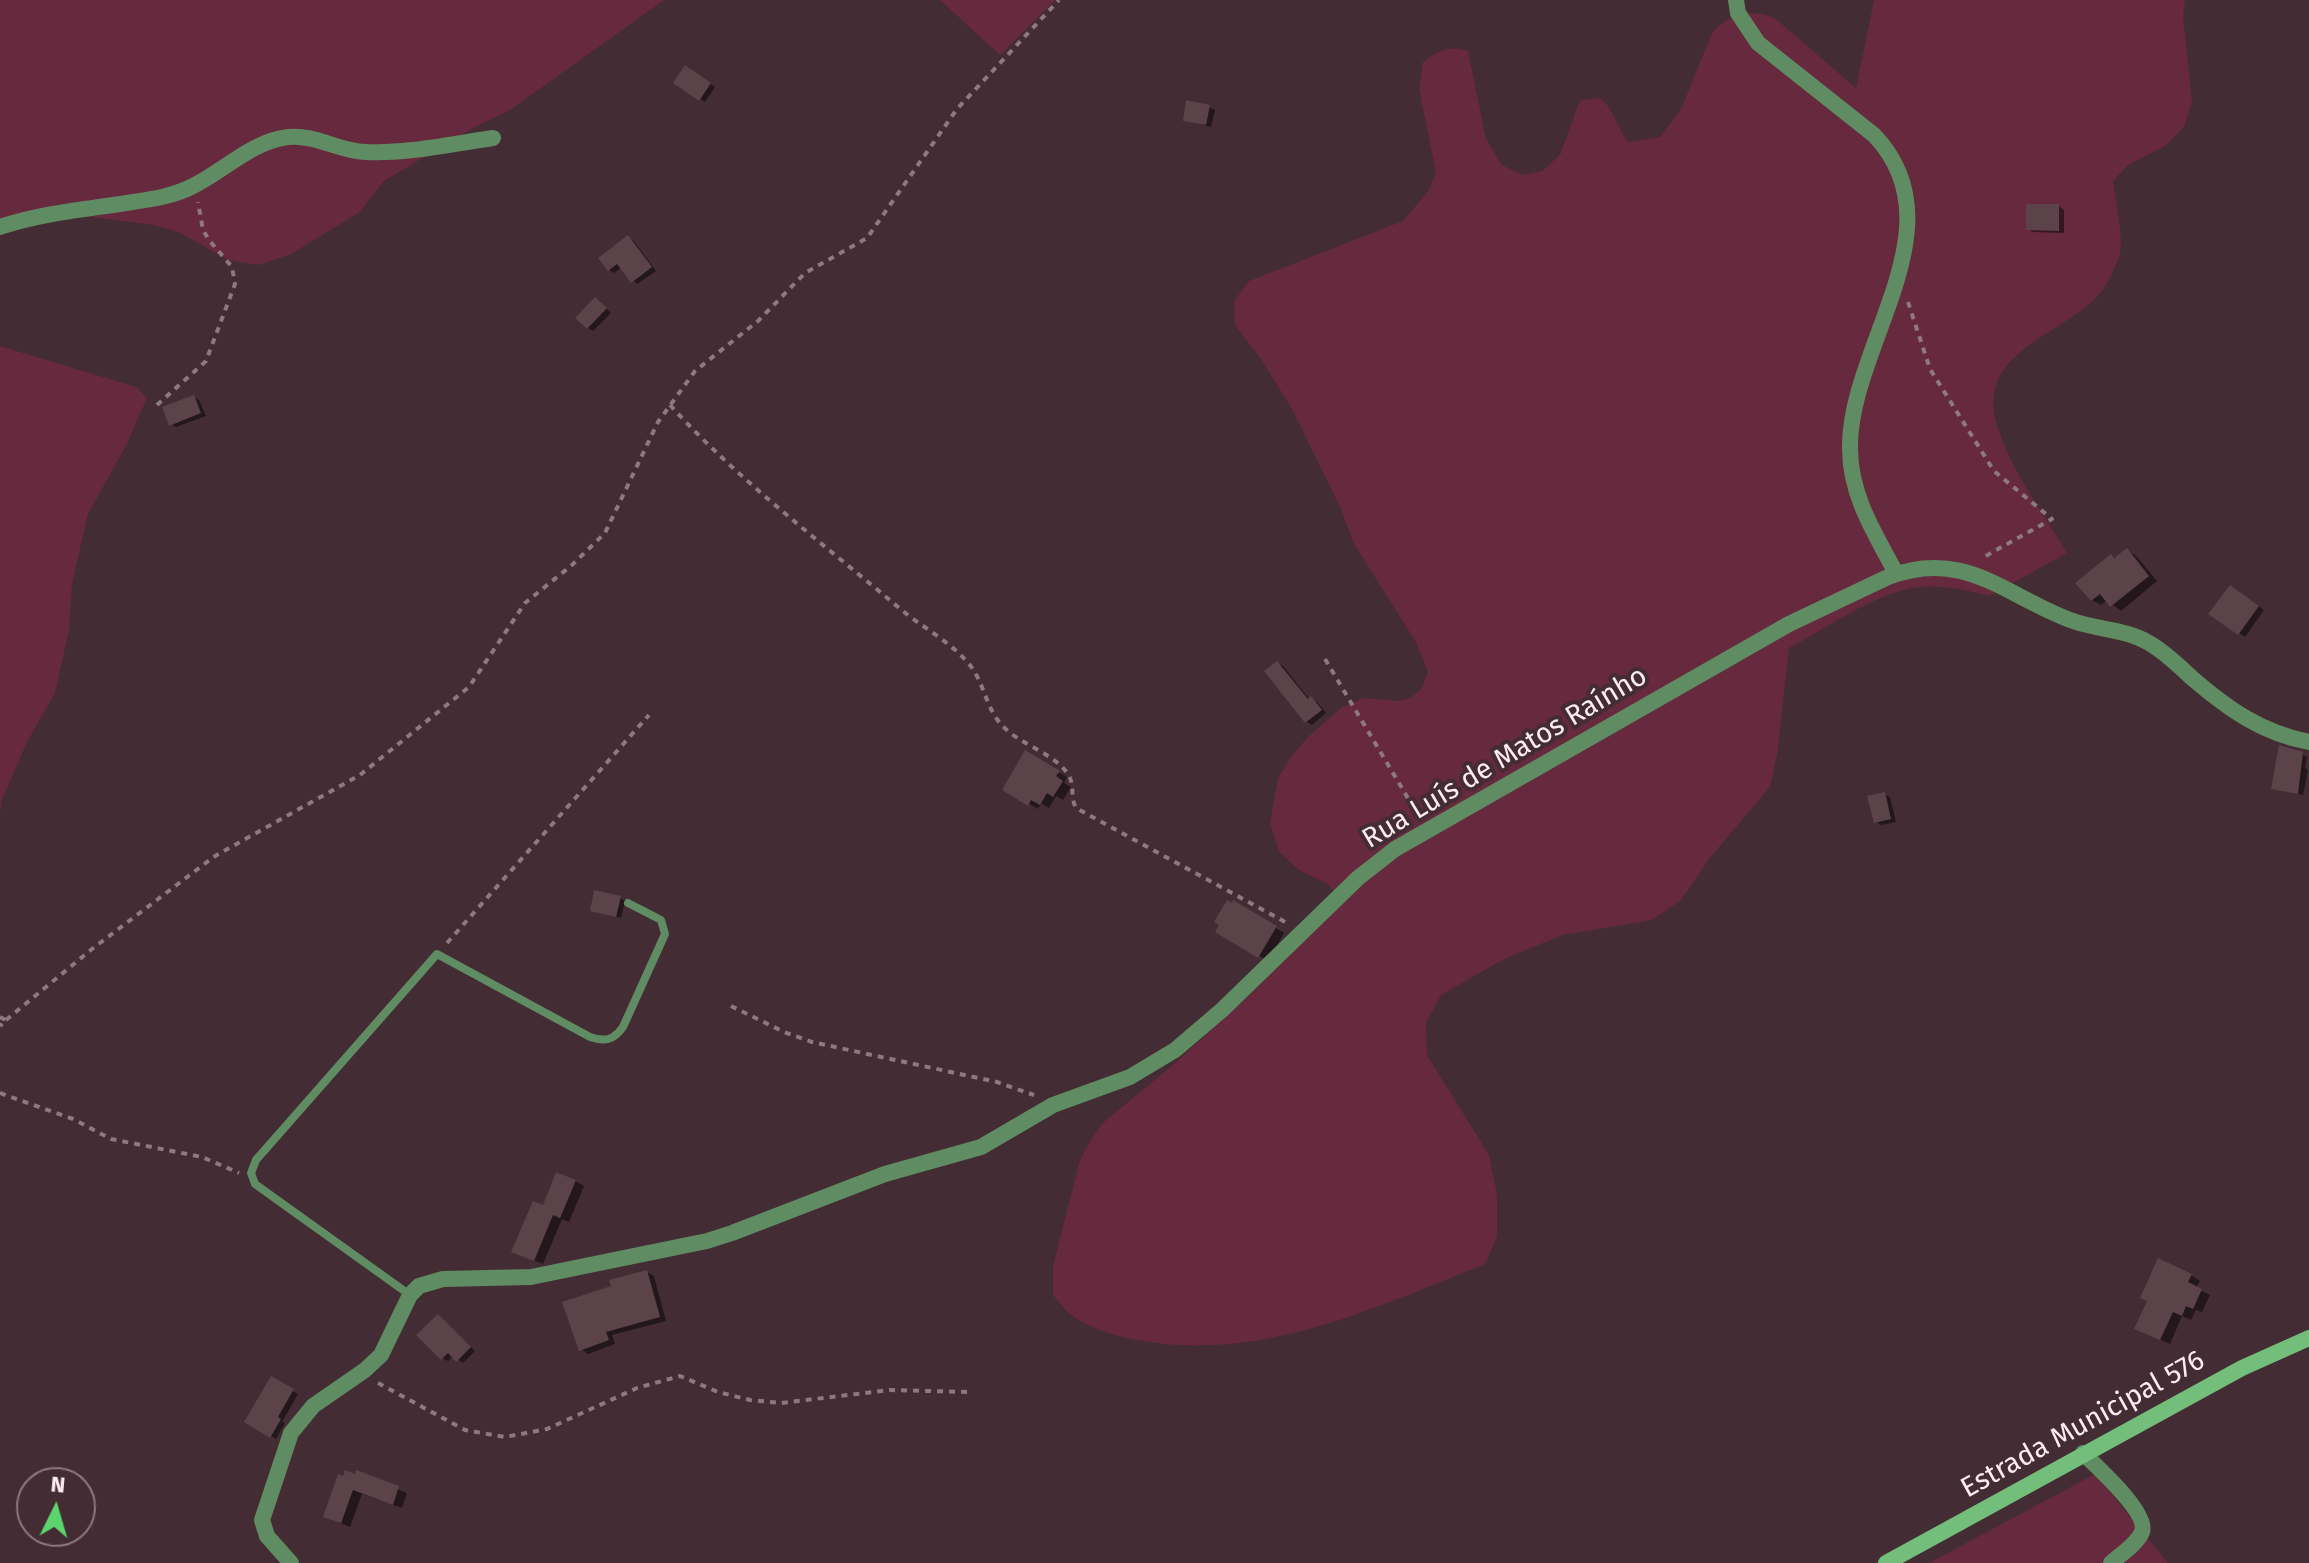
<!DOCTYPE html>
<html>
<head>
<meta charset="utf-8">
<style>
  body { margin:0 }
  #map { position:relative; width:2309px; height:1563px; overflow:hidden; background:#432c33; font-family:"Fira Sans",sans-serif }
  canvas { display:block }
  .north { position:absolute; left:16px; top:1467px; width:80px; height:80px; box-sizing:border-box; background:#432c33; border:2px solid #8d797f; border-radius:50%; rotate:5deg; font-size:22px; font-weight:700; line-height:32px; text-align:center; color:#fdedf1 }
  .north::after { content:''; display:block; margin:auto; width:28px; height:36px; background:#5cd56d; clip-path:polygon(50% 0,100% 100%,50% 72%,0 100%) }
</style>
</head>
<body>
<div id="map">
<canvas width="2309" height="1563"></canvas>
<div class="north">N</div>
</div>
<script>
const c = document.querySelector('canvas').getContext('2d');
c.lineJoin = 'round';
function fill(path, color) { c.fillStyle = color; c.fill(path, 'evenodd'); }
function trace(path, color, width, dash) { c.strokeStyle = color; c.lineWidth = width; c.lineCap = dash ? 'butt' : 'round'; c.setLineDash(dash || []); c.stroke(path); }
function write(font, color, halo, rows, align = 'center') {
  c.font = font + ' "Fira Sans",sans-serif'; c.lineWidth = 8; c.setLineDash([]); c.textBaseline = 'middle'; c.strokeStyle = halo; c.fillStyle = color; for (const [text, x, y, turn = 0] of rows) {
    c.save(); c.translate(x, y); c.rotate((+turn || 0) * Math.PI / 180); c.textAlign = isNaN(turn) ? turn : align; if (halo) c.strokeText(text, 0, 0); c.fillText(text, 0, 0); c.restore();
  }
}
fill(new Path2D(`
  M0,0H664L510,110L473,128L384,181L360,212L291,254L259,265L228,260L179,232L154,225L85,216L35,221L0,236Z
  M940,0H1055L1000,55Z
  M1874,0H2185L2183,16L2192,102L2184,127L2165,146L2128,165L2113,181C2115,197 2124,241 2120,254C2116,266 2106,288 2097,297C2059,336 1975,354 1997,425C2011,471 2043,512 2067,553L1989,596C1963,589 1934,583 1908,589C1868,598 1825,629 1789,648L1777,755L1770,787L1709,859L1681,900L1652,920L1563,935L1506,958L1441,995L1426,1023L1427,1055L1489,1155L1497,1195V1237L1485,1264C1377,1307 1262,1362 1143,1341C1119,1337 1095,1331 1074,1317C1066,1312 1059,1302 1053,1295V1266L1080,1160L1092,1138L1104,1122L1174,1064L1252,993L1343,901L1328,884L1299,870L1279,852L1270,823L1278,778L1292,755L1309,736L1341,708L1363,698L1400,701L1412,697L1422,688L1428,672L1416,642L1354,544L1340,507L1292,409L1261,359L1235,325L1234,301L1249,281L1403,221L1429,190L1436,173L1419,89L1423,62C1439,50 1449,45 1468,51L1486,139L1502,165L1523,175L1542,171L1560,155L1580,100L1600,98C1616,110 1616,129 1629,142L1660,137L1681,109L1712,33C1728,14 1755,7 1777,20L1856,88Z
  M0,346L136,387L147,398L127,444L88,514L72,584L69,630L55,693L27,742L2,800L0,814Z
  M2095,1474L2168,1563H1929Z`), '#66293e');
fill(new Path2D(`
  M685,68L715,87L705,102L675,82Z
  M1209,107L1215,110L1211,127L1185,120Z
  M2059,206L2064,210V233L2033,232L2028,229Z
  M629,238L634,241L656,271L637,284L622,267L614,273L609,270Z
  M601,303L611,313L593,331L588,328Z
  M194,397L199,400L206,416L176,427L171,424Z
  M2127,550L2136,556L2157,581L2121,611L2107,600L2101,605L2092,600L2112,556L2116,559Z
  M2235,590L2264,610L2245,637L2211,614Z
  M1277,663L1283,666L1310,700L1317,702L1326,713L1312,725L1306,721Z
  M1026,753L1067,777L1064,783L1071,787L1063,800L1056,796L1049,808L1041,803L1038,809L1004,789Z
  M2302,754L2307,757L2305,768L2308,770L2303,795L2274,788Z
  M1884,794L1890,797L1896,822L1881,825L1876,822Z
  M620,898L625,901L621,918L592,910Z
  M1234,903L1284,933L1268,961L1218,931Z
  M575,1181L584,1186L569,1222L562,1219L543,1264L523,1256L544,1207Z
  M647,1272L654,1276L666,1321L612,1335L615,1344L588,1354L581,1349L613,1287Z
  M2191,1275L2200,1281L2196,1288L2210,1295L2202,1312L2196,1310L2191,1320L2182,1316L2170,1344L2146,1333Z
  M438,1316L475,1351L463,1363L453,1356L448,1361L442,1358Z
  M272,1379L298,1394L282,1422L285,1423L276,1439L247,1422Z
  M357,1473L407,1493L402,1508L362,1494L350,1527L325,1516Z`), '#0007');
fill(new Path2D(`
  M685,65L711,83L699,101L673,83Z
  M1186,100L1210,105L1206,125L1183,121Z
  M2026,204H2059V231L2026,230Z
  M628,235L652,267L631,283L617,264L608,271L598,258Z
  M595,297L607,308L587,329L575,318Z
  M194,395L201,413L169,426L162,407Z
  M2127,548L2149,576L2110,607L2100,594L2091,601L2075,583L2111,554L2114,558Z
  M2230,585L2259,606L2238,635L2208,614Z
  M1277,661L1308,699L1311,696L1322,710L1305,723L1264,671Z
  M2279,745L2303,752L2298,794L2271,789Z
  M1025,750L1060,771L1056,776L1063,781L1053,797L1047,793L1040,805L1031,800L1028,806L1002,790Z
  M1885,792L1891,819L1874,823L1867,796Z
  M594,890L621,896L616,917L590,911Z
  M1227,900L1232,903L1233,900L1277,926L1258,958L1215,932L1219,925L1214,922Z
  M556,1172L576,1180L560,1218L553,1215L534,1261L511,1252L533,1201L543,1205Z
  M2158,1258L2192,1274L2188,1282L2202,1289L2193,1309L2186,1306L2182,1316L2173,1312L2160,1340L2134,1329L2147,1301L2140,1298Z
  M647,1270L660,1317L606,1332L609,1340L579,1351L562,1302L611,1286L609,1280Z
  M438,1314L471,1347L456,1362L448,1353L441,1360L416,1335Z
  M271,1376L294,1389L278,1417L281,1419L270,1438L244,1422Z
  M345,1470L355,1474L356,1470L399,1486L393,1505L353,1490L341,1523L323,1517L338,1474L343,1476Z`), '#5c434a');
trace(new Path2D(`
  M1908,302L1930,369L1994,471L2052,519L1982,558
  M157,405L206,361L235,284L232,267L209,240L203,230L198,202
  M670,405C738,480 821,542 898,607C920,626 951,642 969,664C984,682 985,705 1000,723C1018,745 1052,751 1068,774C1075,785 1070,797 1076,808L1287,923
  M1325,659L1418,815
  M447,943L649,715
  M731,1006L784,1032L812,1042L997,1082L1034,1095
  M0,1017L6,1020L0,1026
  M6,1020L92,949L215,856L360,775L469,687L525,603L572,565L605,533L658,422L695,371L758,321L805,273L867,238L957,109L1059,0
  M0,1093L73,1119L111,1139L202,1157L239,1173
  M378,1383L465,1430L505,1437L547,1429L637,1388L680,1376L718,1392L750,1400L781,1403L890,1390L970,1392`), '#8d797f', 4, [6, 6]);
trace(new Path2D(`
  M410,1295L255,1184L251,1173L256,1160L437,954L590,1037C605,1042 614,1040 623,1027L665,934L661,920L628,903`), '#5f8c62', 8);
trace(new Path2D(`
  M1736,0L1738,13L1758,43L1874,135C1962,227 1848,347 1850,449C1850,495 1875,534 1896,573
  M0,227C39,214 79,210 120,204C144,200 169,198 191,187C223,172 252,141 288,137C315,134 338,151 365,152C408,154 450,144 493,138
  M2083,1453C2097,1467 2149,1513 2142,1532C2137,1544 2121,1554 2111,1563
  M291,1563L267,1536L262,1520L291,1433L313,1406L365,1370L381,1355L410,1295L419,1286L443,1279L531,1277L707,1241L732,1233L885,1174L981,1147L1053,1105L1130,1077L1175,1050L1222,1010L1358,878L1395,849L1789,624L1888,577C1965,547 2008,598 2073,621C2098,630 2126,629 2149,643C2165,652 2179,666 2192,678C2228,709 2262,733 2309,742`), '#5f8c62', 16);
trace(new Path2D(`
  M1886,1563L2242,1368L2309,1338`), '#73be7b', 16);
write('28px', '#fdedf1', '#432c33', [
  ["Rua Luís de Matos Raínho",1505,758,-31],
  ["Estrada Municipal 576",2083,1425,-29]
]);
</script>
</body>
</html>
